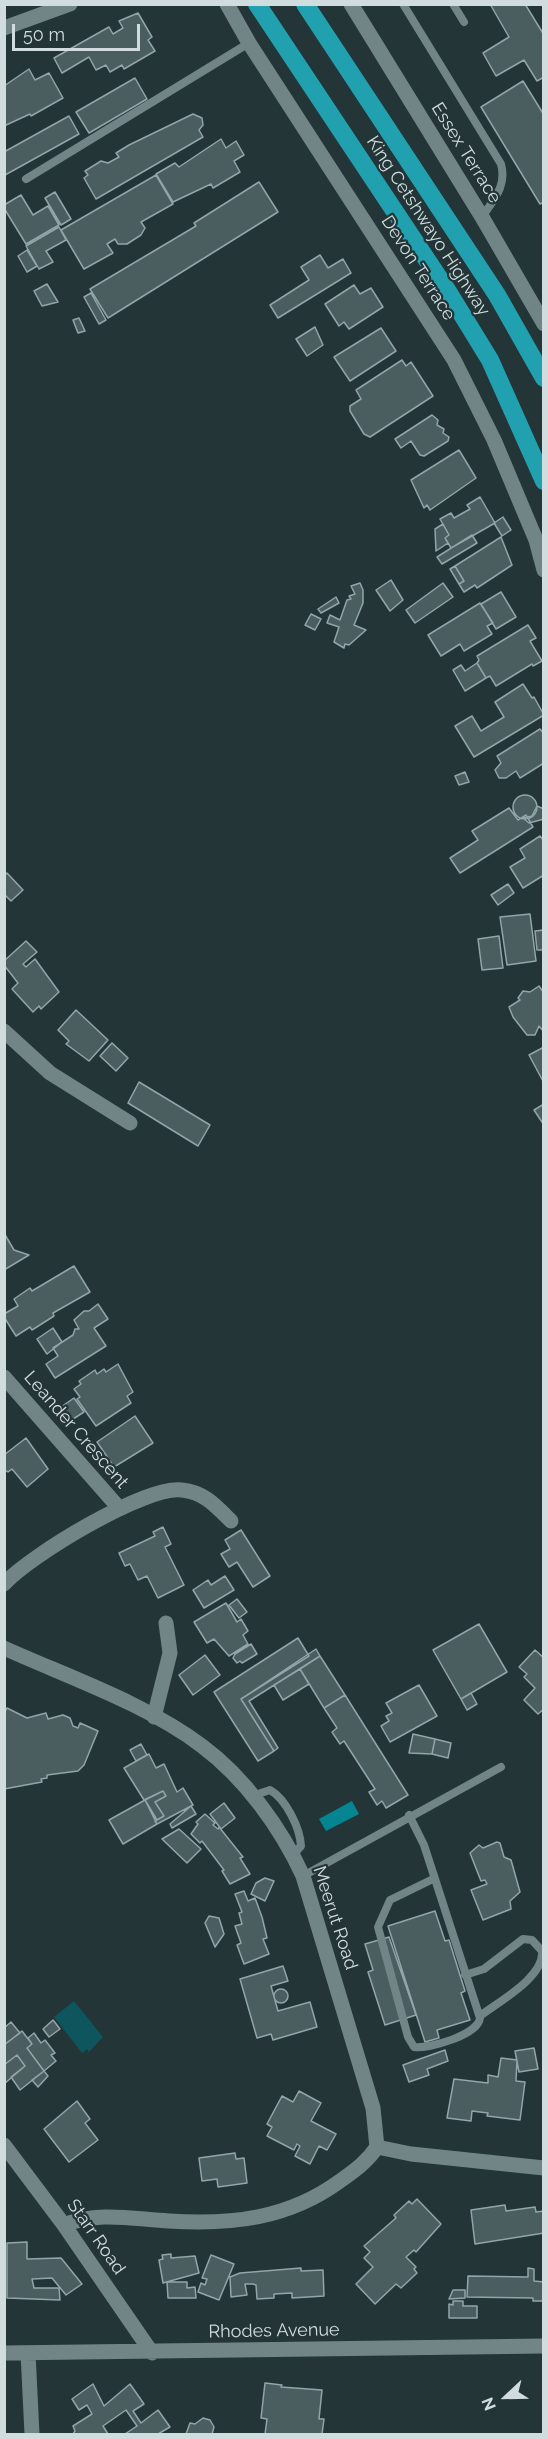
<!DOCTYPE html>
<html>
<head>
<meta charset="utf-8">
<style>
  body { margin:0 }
  #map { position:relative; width:548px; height:2439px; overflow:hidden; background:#243538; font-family:Raleway,sans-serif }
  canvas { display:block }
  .frame { position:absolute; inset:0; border:6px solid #d1dcde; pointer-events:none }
  .north { position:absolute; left:476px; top:2367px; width:60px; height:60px; -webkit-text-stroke:4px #243538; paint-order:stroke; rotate:248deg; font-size:16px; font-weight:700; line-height:24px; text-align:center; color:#d1dcde }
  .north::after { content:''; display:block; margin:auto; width:21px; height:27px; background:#d1dcde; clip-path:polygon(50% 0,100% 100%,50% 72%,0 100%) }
  .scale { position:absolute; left:12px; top:24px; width:128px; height:27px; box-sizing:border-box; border:3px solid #d1dcde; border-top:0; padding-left:8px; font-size:18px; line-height:21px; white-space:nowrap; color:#d1dcde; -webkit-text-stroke:4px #243538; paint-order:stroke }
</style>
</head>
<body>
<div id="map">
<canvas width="548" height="2439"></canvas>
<div class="frame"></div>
<div class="north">N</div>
<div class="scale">50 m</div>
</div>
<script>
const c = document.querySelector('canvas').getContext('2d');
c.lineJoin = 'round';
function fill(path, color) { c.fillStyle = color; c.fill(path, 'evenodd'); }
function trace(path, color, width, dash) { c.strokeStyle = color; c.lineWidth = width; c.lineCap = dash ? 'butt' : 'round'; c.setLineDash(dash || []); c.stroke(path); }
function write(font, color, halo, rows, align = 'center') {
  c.font = font + ' Raleway,sans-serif'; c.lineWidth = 4.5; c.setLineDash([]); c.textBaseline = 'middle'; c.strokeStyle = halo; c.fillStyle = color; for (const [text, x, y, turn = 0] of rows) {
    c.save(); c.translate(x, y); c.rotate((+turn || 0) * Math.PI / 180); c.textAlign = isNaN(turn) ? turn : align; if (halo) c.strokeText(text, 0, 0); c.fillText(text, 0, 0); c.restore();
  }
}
fill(new Path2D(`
  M74,2001L103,2037L89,2052L87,2049L82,2053L54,2017Z`), '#0e555d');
fill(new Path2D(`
  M352,1801L359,1814L326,1831L319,1819Z`), '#058592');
const building = new Path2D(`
  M490,4H525L544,35V77L537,81L524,60L496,76L483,53L509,37Z
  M138,13L152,37L148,40L155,51L124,69L122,65L110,72L106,65L96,70L89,57L62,73L54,58L109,27L113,34L123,28L119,21Z
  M29,69L35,80L49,73L63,98L31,116L30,114L4,126V86Z
  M135,78L147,99L89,133L76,112Z
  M523,81L544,115V202L540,204L481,107Z
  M193,114L202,118L203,125L199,130L203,137L96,199L84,178L88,175L85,171L101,161L108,163L119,157L116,153L129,145Z
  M69,116L79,134L5,175L4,152Z
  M221,139L226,148L236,141L244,155L234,161L240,172L213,188L211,184L173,202L156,174L175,163L179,167Z
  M156,175L173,204L141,222L145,228L141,235L127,244H118L115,239L107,244L113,253L84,269L61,230Z
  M259,182L278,212L108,318L90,289L196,226L194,223Z
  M55,192L71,219L61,225L45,198Z
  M21,195L33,215L48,206L59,225L26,244L4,208V205Z
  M59,227L66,240L46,251L53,262L39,269L26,246Z
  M27,250L37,266L27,272L18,256Z
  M320,255L328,268L343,259L351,273L278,318L270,305L309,280L301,267Z
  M47,284L58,302L42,306L34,291Z
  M354,285L360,294L371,288L383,307L349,329L344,322L339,326L325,304Z
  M91,293L106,320L99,324L84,297Z
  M79,318L85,331L78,333L73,320Z
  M315,327L323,345L307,356L296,339Z
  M381,328L396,351L350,381L334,357Z
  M402,360L406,366L411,362L433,396L370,437L364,434L350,411V406L361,399L356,390Z
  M432,415L438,420L437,425L444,429L443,433L449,437L448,441L424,456L420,455L411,441L401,448L395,439Z
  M459,450L476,478L430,510L427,505L424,508L411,480Z
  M480,497L495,523L451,548L445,538L449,535L440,519L451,513L454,518L470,509L467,505Z
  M503,517L511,530L502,536L494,523Z
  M443,524L449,535L445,538L448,543L436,551L435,529Z
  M472,535L477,543L442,564L437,557Z
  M501,537L512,565L477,588L475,585L464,592L459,584L464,581L455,566Z
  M455,566L464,581L459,584L450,569Z
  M391,580L403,600L390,611L376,590Z
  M360,583L363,590V603L354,625L366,630L349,645L345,644L344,648L334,642L339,627L327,623L330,615L340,620L347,600L351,599L349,596L355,594L351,586Z
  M443,583L453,597L415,623L406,610Z
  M501,592L516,617L496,629L481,604Z
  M336,597L339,603L321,613L318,609Z
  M480,603L493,623L487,626L492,634L464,651L460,644L441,656L428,635Z
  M311,614L321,619L315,630L305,625Z
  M528,625L536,638L530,641L542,661L533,666L532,664L496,686L490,676L486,678L477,663L479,660L477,656Z
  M477,663L486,678L465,691L453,670L461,665L465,671Z
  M523,684L532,698L534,697L544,715L474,757L455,726L472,716L481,731L504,717L495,702Z
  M540,729L544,734V763L520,778L516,771L506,778H499L495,770L501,763L497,756Z
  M465,772L469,782L459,785L455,776Z
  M513 807a12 12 0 1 1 24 0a12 12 0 1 1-24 0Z
  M537,806L544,809V819L529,823L523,818L532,816Z
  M509,808L518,820L526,815L533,827L460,873L450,858L478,840L472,831Z
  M540,836L544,841V875L523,888L510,867L525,858L520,849Z
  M7,873L23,890L11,901L4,894V876Z
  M508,884L514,893L498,905L491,895Z
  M530,914L536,961L507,965L500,917Z
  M544,930V950H537L535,931Z
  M499,936L503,968L482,970L478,939Z
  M26,941L37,952L23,964L26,967L35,959L59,992L41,1009L39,1006L33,1012L12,989L18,983L4,965V961Z
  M539,986L544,993V1032L539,1026L535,1035H527L513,1017L509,1007L520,1000L518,998L523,991L530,992Z
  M76,1010L108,1040L89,1061L66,1044L69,1041L58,1030Z
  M112,1043L128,1058L116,1071L100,1056Z
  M544,1047V1083L529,1055Z
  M139,1082L210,1125L198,1146L128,1103Z
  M544,1104V1125L534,1110Z
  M4,1233L14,1250L29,1255L4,1270Z
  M74,1266L90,1292L53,1313L54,1316L32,1330L30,1327L16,1336L4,1317V1314L18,1306L14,1299L30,1288L32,1291Z
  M98,1304L108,1319L94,1328L106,1346L55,1378L46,1364L58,1356L53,1348L73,1335L75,1329H79L74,1320L84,1311H89Z
  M53,1328L62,1342L47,1354L37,1339Z
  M118,1364L133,1392L127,1396L131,1403L96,1426L77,1399L80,1397L74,1389L81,1384L79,1381L95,1370L97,1374L104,1369L106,1372Z
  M74,1398L84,1412L70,1421L61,1407Z
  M135,1416L153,1443L114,1467L97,1442Z
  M26,1438L48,1469L27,1487L12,1469L8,1472L4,1469V1455Z
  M163,1527L171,1544L165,1547L184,1585L158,1598L147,1576L138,1580L130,1564L125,1566L119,1553L155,1536L153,1532Z
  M241,1530L270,1576L253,1587L237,1562L229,1567L221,1554L230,1549L225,1540Z
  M225,1576L234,1590L204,1608L193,1590L208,1580L211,1585Z
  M237,1599L247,1612L239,1618L229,1605Z
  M226,1603L237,1622L241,1619L248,1631L243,1635L248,1644L229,1656L214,1639L207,1643L194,1622Z
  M479,1624L507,1672L461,1699L433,1650Z
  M298,1638L309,1656L241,1699L274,1751L258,1761L214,1692Z
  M251,1644L257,1654L242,1663L240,1661L237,1663L233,1658L235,1654Z
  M316,1649L320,1656L249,1701L278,1748L274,1751L241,1699Z
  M535,1650L544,1658V1709L538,1714L524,1700L535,1688L524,1677L527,1674L519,1667Z
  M205,1655L220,1675L193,1695L179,1675Z
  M320,1656L345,1695L324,1708L300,1669Z
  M300,1669L309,1684L283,1700L274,1685Z
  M419,1685L437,1716L390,1742L381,1726L389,1721L386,1716L392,1713L386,1703Z
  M471,1693L477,1704L467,1710L461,1699Z
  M345,1695L408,1795L386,1808L382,1801L377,1805L369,1792L375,1789L344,1741L340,1744L332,1732L337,1728L324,1708Z
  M7,1708L27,1718L46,1713L48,1719L63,1715L70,1718L73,1726L78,1728L80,1723L98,1731L84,1765L78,1771L47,1775V1778L41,1779L42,1782L4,1789V1713Z
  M413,1734L435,1739L432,1754L409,1753Z
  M435,1739L451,1743L448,1758L432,1754Z
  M141,1744L147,1755L136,1761L130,1750Z
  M149,1754L156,1768L164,1764L177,1792L183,1788L193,1805L157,1824L155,1821L164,1816L155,1802L166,1796L163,1791L144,1800L124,1768Z
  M163,1791L166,1796L155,1802L164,1816L157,1820L145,1800Z
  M145,1800L157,1824L123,1844L109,1820Z
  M224,1803L235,1818L221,1829L210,1814Z
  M191,1806L196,1814L172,1828L170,1824Z
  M205,1814L215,1823L213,1825L218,1829L219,1827L243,1857L240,1858L250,1874L230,1884L222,1871L224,1870L202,1841L200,1843L191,1834L198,1824L196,1822Z
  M179,1829L201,1849L187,1863L162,1839Z
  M497,1842L500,1843L504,1857L511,1860L520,1892L510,1901L511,1909L483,1920L471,1890L487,1884L485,1880L481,1881L470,1853L479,1845L483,1848Z
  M265,1878L274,1881L265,1901L251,1894L256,1883Z
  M244,1891L248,1901L255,1898L262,1917L267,1938L263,1939L269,1954L244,1964L237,1945L241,1943L235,1926L242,1924L239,1913L242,1912L235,1894Z
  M435,1911L445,1941L449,1940L465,1991L461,1993L470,2020L437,2030L439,2038L425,2042L388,1926Z
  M209,1916L219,1918L224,1934L215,1947L205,1923Z
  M389,1937L416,2015L385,2025L368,1972L373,1970L365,1944Z
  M283,1966L288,1981L271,1986L278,2011L310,2002L317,2027L273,2040L271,2034L257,2038L240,1979Z
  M274 1996a7 7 0 1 1 14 0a7 7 0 1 1-14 0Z
  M53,2020L60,2029L49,2037L43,2029Z
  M11,2022L20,2033L4,2045V2028Z
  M22,2031L32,2044L27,2048L44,2071L20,2090L11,2077L25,2066L17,2055L4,2065V2045Z
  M34,2033L41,2043L45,2040L55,2053L51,2055L56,2061L44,2071L27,2048L32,2044L28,2038Z
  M534,2048L538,2069L519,2072L515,2051Z
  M445,2050L448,2061L427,2069L429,2075L409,2082L403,2065Z
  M17,2055L25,2066L4,2084V2065Z
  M501,2058L517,2060L516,2081L525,2082L520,2120L487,2116L488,2113L472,2111L471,2121L447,2118L454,2079L488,2083V2075L498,2077Z
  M44,2071L48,2076L38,2087L32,2080Z
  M299,2091L321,2103L311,2121L336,2134L327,2150L319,2146L310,2164L295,2156L300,2146L297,2144L294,2150L267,2136L272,2127L267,2124L282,2096L293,2102Z
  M77,2101L90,2119L85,2123L98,2140L69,2162L44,2129Z
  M235,2153L236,2159L244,2158L247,2183L218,2187L217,2179L202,2181L199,2158Z
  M417,2199L441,2224L416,2252L414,2250L406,2257L416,2267L414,2269L417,2273L401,2288L396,2284L375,2304L356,2284L373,2267L364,2258L370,2252L364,2246L396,2218L394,2215L409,2201L412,2204Z
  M505,2205L506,2211L535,2207L536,2212L544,2211V2233L475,2244L471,2210Z
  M27,2242V2259L61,2258L82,2284L66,2295L52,2278L32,2279L34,2288H59L60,2300L7,2298V2243Z
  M171,2254V2258L195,2256L199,2273L163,2283L159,2260L163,2259L162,2255Z
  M211,2255L234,2264L219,2300L198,2292L201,2283L205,2285L207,2279L202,2278Z
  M301,2268V2271L323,2270L324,2296L292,2298V2293L274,2294V2298L257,2299L256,2285L253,2284H245L247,2295L231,2297L230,2277L240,2273Z
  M528,2268L534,2269V2281L544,2282V2301H533V2298L467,2297L468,2276L528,2277Z
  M167,2282H187V2288L195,2287L196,2298H168Z
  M453,2290H465V2298L449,2299Z
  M453,2301H463V2306H477V2318H449V2304L453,2305Z
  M265,2383L282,2385L281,2387L322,2390L319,2419H324L322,2434H265L267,2419L261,2418Z
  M93,2384L104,2406L130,2384L144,2404L133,2411L141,2423L158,2410L170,2427L158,2434H125L137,2426L126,2410L103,2426L108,2434H73L75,2431L73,2426L92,2414L87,2405L79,2410L72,2399Z
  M203,2418L210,2420L214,2427L212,2434H186L190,2423L195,2424Z`);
fill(building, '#4a5d5f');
trace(building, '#92a6a9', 1.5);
trace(new Path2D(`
  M403,4L501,164C507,186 494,199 482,217
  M453,4L464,22
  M26,179L249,43
  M252,1796L270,1790C286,1799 300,1828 301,1846L293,1855
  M409,1815L424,1845L480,2018C478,2035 429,2049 414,2047L408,2037L378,1927L390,1900L433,1879
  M303,1876L501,1767
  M465,1975L484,1969L523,1939L532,1940L542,1951C545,1977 498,2002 480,2016`), '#718587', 8);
trace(new Path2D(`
  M4,28L70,4
  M4,1031L50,1073L130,1123
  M4,1377L119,1508
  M4,1584C29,1556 146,1485 182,1490C204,1492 216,1506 231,1521
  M4,1648C68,1677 147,1704 202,1746C245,1778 281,1828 303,1876L373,2108L377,2147
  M154,1717L170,1653L166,1623
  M4,2145L64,2225L152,2353
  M377,2147L411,2154L544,2168
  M64,2225C99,2211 132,2219 169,2221C231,2225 288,2219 340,2181C354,2171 367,2162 377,2147
  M4,2353L544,2346
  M28,2353L32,2434`), '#718587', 15);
trace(new Path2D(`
  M227,4L249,43L454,360L494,440L536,540L544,570
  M351,4L482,217L544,324`), '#718587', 15);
trace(new Path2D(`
  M257,4L447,290L490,360L544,481
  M305,4L497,295L544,378`), '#21a1b0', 18);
write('18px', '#d1dcde', '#243538', [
  ["Essex Terrace",466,153,58],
  ["King Cetshwayo Highway",428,226,57],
  ["Devon Terrace",418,268,57],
  ["Leander Crescent",76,1430,49],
  ["Meerut Road",335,1918,72],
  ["Starr Road",96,2237,55],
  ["Rhodes Avenue",274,2331,-1]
]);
</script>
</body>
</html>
